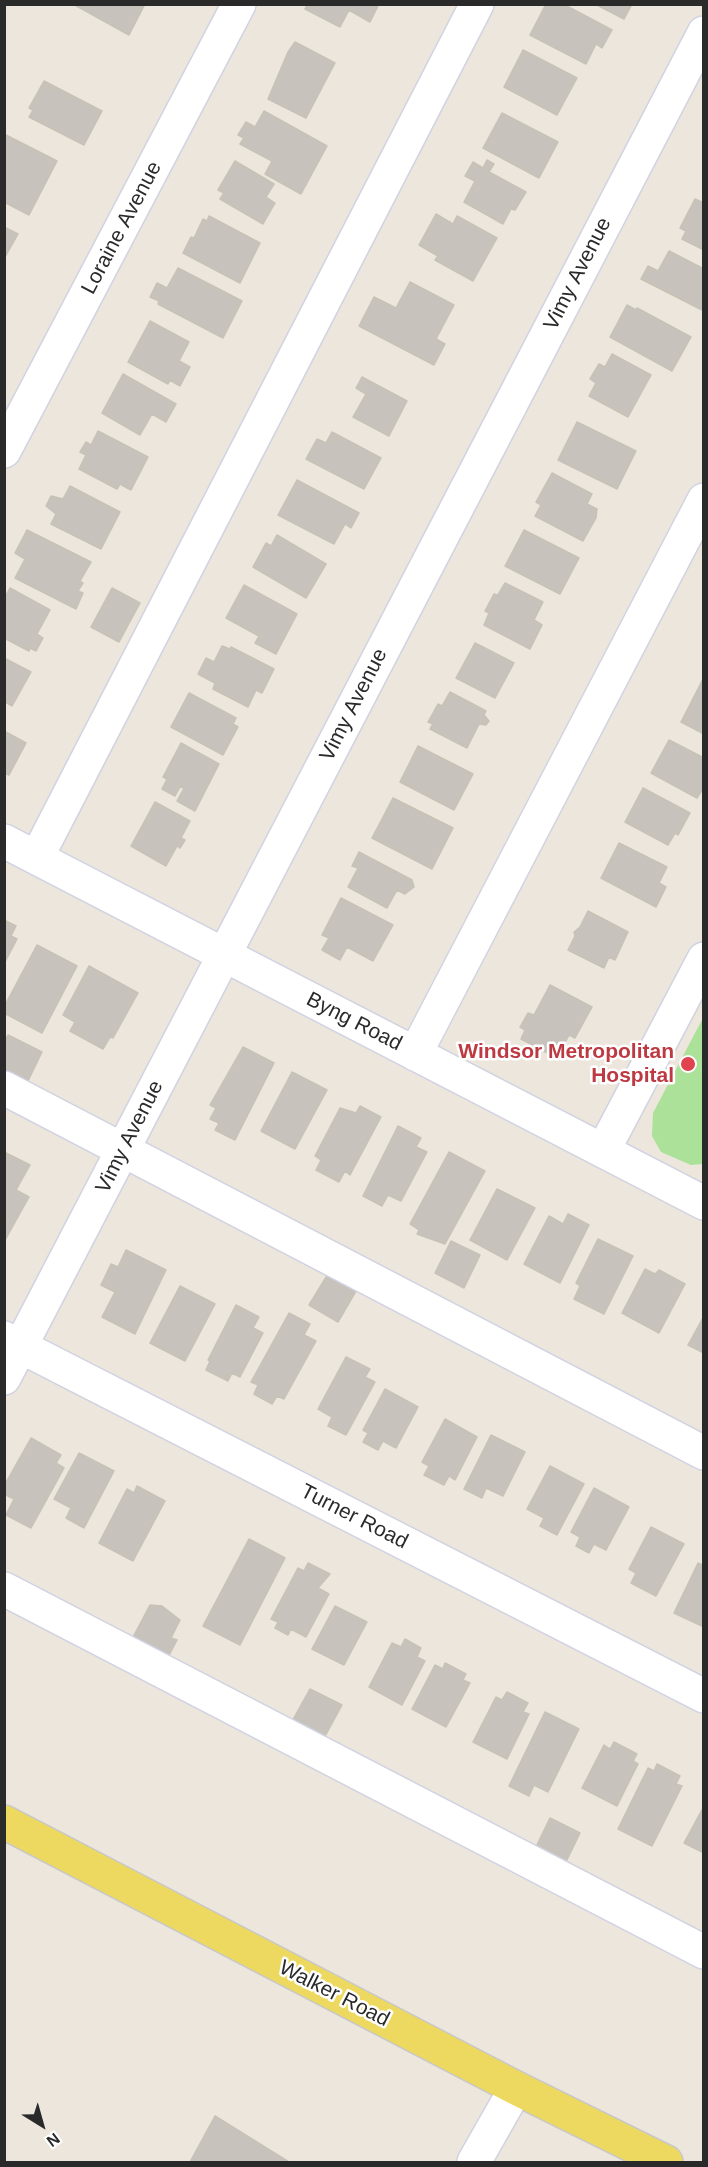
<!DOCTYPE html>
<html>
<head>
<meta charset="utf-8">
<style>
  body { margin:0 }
  #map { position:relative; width:708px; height:2167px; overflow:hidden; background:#ece6dc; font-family:Arial,sans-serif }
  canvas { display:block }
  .frame { position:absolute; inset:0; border:6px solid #2a2a2a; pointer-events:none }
  .north { position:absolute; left:12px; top:2095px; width:60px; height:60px; -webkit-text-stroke:4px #fff; paint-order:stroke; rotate:143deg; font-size:16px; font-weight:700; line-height:24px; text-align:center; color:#2a2a2a }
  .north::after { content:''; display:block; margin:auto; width:21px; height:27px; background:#2a2a2a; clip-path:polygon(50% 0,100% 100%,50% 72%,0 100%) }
</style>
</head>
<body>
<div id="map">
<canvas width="708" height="2167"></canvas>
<div class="frame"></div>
<div class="north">N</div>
</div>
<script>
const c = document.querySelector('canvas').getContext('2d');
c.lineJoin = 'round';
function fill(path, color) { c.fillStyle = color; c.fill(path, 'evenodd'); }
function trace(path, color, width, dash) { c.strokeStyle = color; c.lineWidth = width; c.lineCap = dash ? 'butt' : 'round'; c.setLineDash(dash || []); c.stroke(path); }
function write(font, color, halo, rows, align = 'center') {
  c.font = font + ' Arial,sans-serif'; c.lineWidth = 5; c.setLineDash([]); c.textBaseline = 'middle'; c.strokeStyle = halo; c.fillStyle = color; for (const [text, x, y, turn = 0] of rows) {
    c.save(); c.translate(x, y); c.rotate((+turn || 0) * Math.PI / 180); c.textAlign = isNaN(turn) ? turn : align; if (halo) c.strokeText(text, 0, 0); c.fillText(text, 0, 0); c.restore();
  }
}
fill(new Path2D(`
  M703,1018V1162L702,1164L691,1165L661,1152L652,1136L653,1113Z`), '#abe199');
const building = new Path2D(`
  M73,4H145L129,35Z
  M308,4H379L370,22L349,10L340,27L305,9Z
  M546,4H563L612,30L602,48L596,44L586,64L530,35Z
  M595,4H632L624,19Z
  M295,42L335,63L306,118L268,99L288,52Z
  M523,50L577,78L557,115L504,87Z
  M44,81L102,111L84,145L29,117L33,110L29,108Z
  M264,111L327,146L301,194L265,174L272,161L240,144L244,138L238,135L246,122L255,127Z
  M502,113L558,142L539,178L483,148Z
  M4,134L57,161L29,215L4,202Z
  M487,160L494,164L489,172L526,192L515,210L511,209L503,224L464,202L475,181L465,176L473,162L483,168Z
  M235,161L274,184L266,197L275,203L263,224L220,199L224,193L218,190Z
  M695,199L704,203V250L682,239L686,231L680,228Z
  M436,214L453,224L457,216L497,238L473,281L435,260L438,256L419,245Z
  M209,216L260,243L240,283L183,253L191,237L194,238L203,219L207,221Z
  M4,227L18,234L4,259Z
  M669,251L704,269V311L641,279L648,266L658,271Z
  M178,268L242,301L223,338L158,304L159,301L150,297L157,283L167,288Z
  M410,282L454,305L436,339L445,344L434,365L359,326L374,297L396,308Z
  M627,305L636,310L637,308L691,337L672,371L610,337Z
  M150,321L189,342L179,361L190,367L180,386L170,380L168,384L128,362Z
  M612,354L651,375L628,417L589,396L596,383L590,379L599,364L605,367Z
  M123,374L176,404L166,422L152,414L140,435L102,413Z
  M362,377L407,401L389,436L353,417L366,394L356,388Z
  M577,422L636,451L617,489L558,460Z
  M98,431L148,457L131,490L120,484L117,489L79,469L86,455L80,452L86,442L91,445Z
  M332,432L381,458L364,489L306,459L317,439L326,443Z
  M552,473L592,494L587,504L597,509L596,518L583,541L535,516L541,505L536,502Z
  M297,480L359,513L351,528L345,524L334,544L278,515Z
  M70,486L120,512L101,549L51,524L56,514L46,506L51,496L63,499Z
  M27,530L91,562L80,581L83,583L78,591L83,593L76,609L15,578L25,559L15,553Z
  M524,530L579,558L560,594L505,566Z
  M277,535L326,564L306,598L253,567L266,543L271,546Z
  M505,583L543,602L534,620L542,625L530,649L484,625L489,613L485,611L494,594L498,595Z
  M244,585L297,614L276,654L255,643L259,636L226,618Z
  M10,588L50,610L37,634L43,638L36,651L30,648L29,651L4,638V599Z
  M112,588L140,603L119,642L91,627Z
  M475,643L514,663L495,698L456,678Z
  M222,646L230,649L231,647L274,669L262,693L256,690L248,707L213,689L215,683L198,674L206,658L214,662Z
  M4,658L31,672L12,706L4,701Z
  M704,677V734L681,722Z
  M450,692L486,711L484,715L489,721L486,725L479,724L467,748L430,729L433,724L428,722L438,704L442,706Z
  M189,693L236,718L233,724L238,727L223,755L171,727Z
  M4,731L26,743L9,775L4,773Z
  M669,740L704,758V787L697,798L651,773Z
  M181,743L219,764L195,811L177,801L184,788L180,787L175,796L162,789L167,779L163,777Z
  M418,746L473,774L454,810L400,782Z
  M643,788L690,813L678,835L675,833L668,845L625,822Z
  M393,798L453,828L432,869L372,838Z
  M155,802L190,821L181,838L185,840L180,848L177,846L166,866L131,846Z
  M619,843L667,867L659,883L666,887L656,907L601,878Z
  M359,852L412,880L414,887L405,894L397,890L387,908L348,887L358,868L352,866Z
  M341,898L393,925L373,961L347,947L340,960L322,950L329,938L322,935Z
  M588,911L628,932L615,960L609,957L604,968L568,950L575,936L574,932L580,927Z
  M4,920L16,926L11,936L17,939L4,964Z
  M37,945L77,966L42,1033L4,1013V1007Z
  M89,966L138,993L113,1038L110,1037L103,1049L70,1031L75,1022L63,1015Z
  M550,985L592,1007L575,1038L569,1035L557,1058L521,1039L525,1030L520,1027L528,1013L534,1015Z
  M8,1035L42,1052L27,1083L4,1071V1042Z
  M243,1047L274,1063L235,1140L215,1130L219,1123L210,1119L216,1108L210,1105Z
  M292,1072L327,1090L295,1149L261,1131Z
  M360,1106L381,1117L350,1175L345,1171L339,1182L316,1170L321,1160L315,1156L340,1108L356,1113Z
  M398,1126L421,1138L416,1147L427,1152L401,1201L388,1195L382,1206L363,1196Z
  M4,1152L30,1165L16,1190L29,1197L4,1242Z
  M449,1152L485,1171L445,1244L417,1234L419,1230L410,1224Z
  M497,1189L535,1208L507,1260L470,1240Z
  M568,1214L589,1225L560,1283L524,1264L549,1216L563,1224Z
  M598,1239L633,1256L604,1314L574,1299L580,1286L576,1283Z
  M451,1241L480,1255L464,1288L435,1273Z
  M126,1250L166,1270L135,1334L102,1317L115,1292L101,1285L111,1264L118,1267Z
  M645,1269L655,1274L659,1270L685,1284L659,1333L622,1313Z
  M328,1274L356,1291L338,1322L309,1305Z
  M180,1286L215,1304L185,1361L150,1343Z
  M236,1305L259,1317L253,1328L263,1333L240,1377L232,1373L228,1381L206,1370L210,1361L208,1360Z
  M289,1313L310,1324L304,1335L316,1341L284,1399L277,1396L272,1404L254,1394L258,1385L251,1382Z
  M704,1316V1353L688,1345Z
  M346,1357L370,1369L365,1377L375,1382L346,1435L328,1426L332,1417L318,1409Z
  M385,1389L418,1407L396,1448L383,1441L378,1450L363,1442L368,1433L363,1430Z
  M445,1419L477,1437L455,1480L449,1476L444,1485L424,1475L429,1466L422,1462Z
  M491,1435L525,1452L503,1496L486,1488L482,1498L464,1489Z
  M31,1438L61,1455L56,1463L64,1468L31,1528L6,1515L14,1499L4,1494V1486Z
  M79,1453L114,1471L84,1528L66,1518L71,1508L54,1499Z
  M550,1466L584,1484L557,1535L540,1526L544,1518L527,1509Z
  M137,1486L165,1501L133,1561L99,1543L127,1489L134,1493Z
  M594,1488L629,1507L606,1550L594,1544L589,1553L576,1546L580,1537L571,1532Z
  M651,1527L684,1544L656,1596L631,1583L636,1573L629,1569Z
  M249,1539L285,1558L240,1645L203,1626Z
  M308,1563L330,1574L318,1588L329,1594L306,1637L291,1629L288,1635L275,1628L278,1622L271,1619L298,1568L304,1571Z
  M698,1563L704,1566V1627L674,1613Z
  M150,1605L162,1606L180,1620L171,1638L177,1640L167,1659L131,1641Z
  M335,1606L367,1622L344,1665L312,1649Z
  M405,1639L421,1648L417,1657L425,1661L402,1705L369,1687L392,1643L401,1647Z
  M445,1663L466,1674L463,1680L470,1683L446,1727L412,1709L435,1665L443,1669Z
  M310,1689L342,1705L323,1740L291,1723Z
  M507,1692L528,1703L523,1712L529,1714L507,1759L473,1742L496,1697L502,1700Z
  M545,1712L579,1729L548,1792L534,1785L529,1796L509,1786Z
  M614,1742L637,1754L633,1761L638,1764L617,1806L582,1788L604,1745L610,1749Z
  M657,1764L680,1776L676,1784L682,1786L652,1846L618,1829L648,1768L654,1771Z
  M704,1806V1853L684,1843Z
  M550,1818L580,1833L564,1866L534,1851Z
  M215,2116L289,2162H190Z`);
fill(building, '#c7c3bc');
trace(building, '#c7c2b6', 1.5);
const minor = new Path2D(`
  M4,451L239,4
  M4,841L704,1203
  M37,857L477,4
  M415,1054L704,500
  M4,1088L704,1453
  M603,1151L704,959
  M4,1338L704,1696
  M4,1378L704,33
  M4,1589L704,1952
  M474,2162L516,2088`);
const major = new Path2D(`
  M4,1822L516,2088L666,2162`);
trace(minor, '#d1d3e2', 36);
trace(major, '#c8c8c8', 36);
trace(minor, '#fff', 33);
trace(major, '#edd95f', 33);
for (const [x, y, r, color] of [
  [688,1064,8,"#e0444e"]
]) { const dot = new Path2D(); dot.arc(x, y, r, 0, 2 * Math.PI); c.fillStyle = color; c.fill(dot); trace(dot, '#fff', 2); }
write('21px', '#2a2a2a', '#fff', [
  ["Loraine Avenue",122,228,-62],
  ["Vimy Avenue",578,274,-63],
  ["Vimy Avenue",354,705,-63],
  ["Byng Road",354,1022,27],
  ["Vimy Avenue",130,1137,-63],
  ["Turner Road",354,1517,27],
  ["Walker Road",334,1994,27]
]);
write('bold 21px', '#be3a42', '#fff', [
  ["Windsor Metropolitan",674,1052],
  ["Hospital",674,1076]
], 'right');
</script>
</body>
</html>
